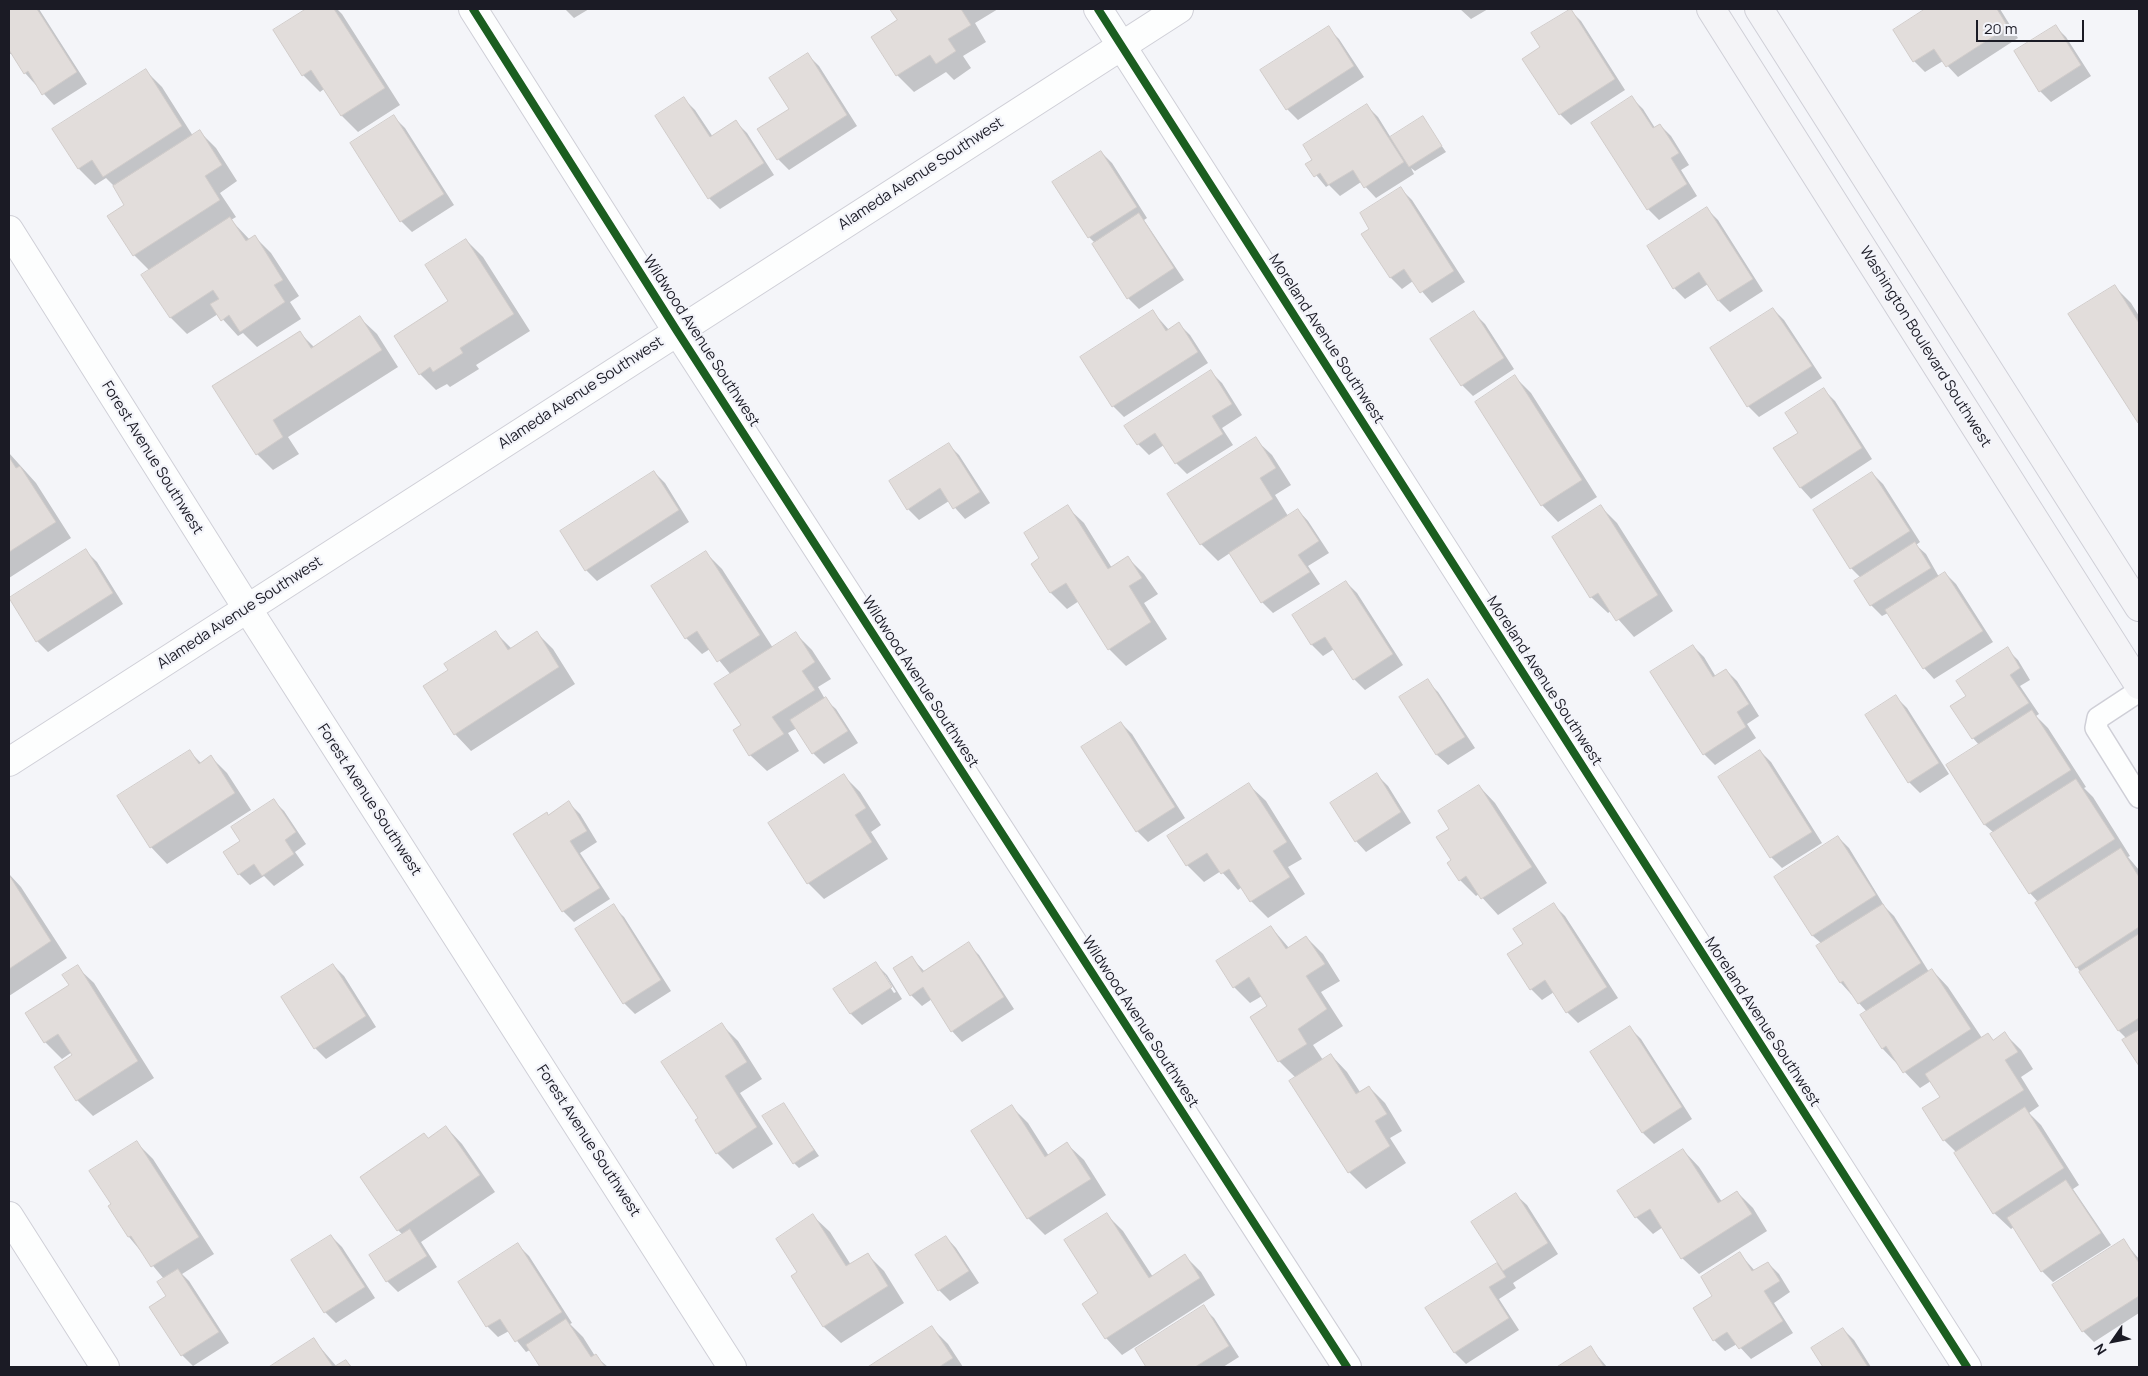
<!DOCTYPE html>
<html>
<head>
<meta charset="utf-8">
<style>
  body { margin:0 }
  #map { position:relative; width:2148px; height:1376px; overflow:hidden; background:#f4f5f9; font-family:Manrope,sans-serif }
  canvas { display:block }
  .frame { position:absolute; inset:0; border:10px solid #1b1b25; pointer-events:none }
  .north { position:absolute; left:2088px; top:1316px; width:50px; height:50px; -webkit-text-stroke:4px #f3f4fa; paint-order:stroke; rotate:237deg; font-size:14px; font-weight:700; line-height:20px; text-align:center; color:#1b1b25 }
  .north::after { content:''; display:block; margin:auto; width:18px; height:22px; background:#1b1b25; clip-path:polygon(50% 0,100% 100%,50% 72%,0 100%) }
  .scale { position:absolute; left:1976px; top:20px; width:108px; height:22px; box-sizing:border-box; border:2px solid #1b1b25; border-top:0; padding-left:6px; font-size:15px; line-height:18px; white-space:nowrap; color:#1b1b25; -webkit-text-stroke:4px #f3f4fa; paint-order:stroke }
</style>
</head>
<body>
<div id="map">
<canvas width="2148" height="1376"></canvas>
<div class="frame"></div>
<div class="north">N</div>
<div class="scale">20 m</div>
</div>
<script>
const c = document.querySelector('canvas').getContext('2d');
c.lineJoin = 'round';
function fill(path, color) { c.fillStyle = color; c.fill(path, 'evenodd'); }
function trace(path, color, width, dash) { c.strokeStyle = color; c.lineWidth = width; c.lineCap = dash ? 'butt' : 'round'; c.setLineDash(dash || []); c.stroke(path); }
function write(font, color, halo, rows, align = 'center') {
  c.font = font + ' Manrope,sans-serif'; c.lineWidth = 4.5; c.setLineDash([]); c.textBaseline = 'middle'; c.strokeStyle = halo; c.fillStyle = color; for (const [text, x, y, turn = 0] of rows) {
    c.save(); c.translate(x, y); c.rotate((+turn || 0) * Math.PI / 180); c.textAlign = isNaN(turn) ? turn : align; if (halo) c.strokeText(text, 0, 0); c.fillText(text, 0, 0); c.restore();
  }
}
fill(new Path2D(`
  M9,9H39L87,84L54,105L25,73L13,54H9Z
  M309,9H337L342,14L400,105L358,132L342,116L324,89L320,92L303,75L274,31Z
  M565,9H589L574,18Z
  M891,9H998L975,23L986,42L963,56L971,68L954,80L946,72L914,92L897,75L873,37L899,20Z
  M1460,9H1488L1471,19Z
  M1927,9H2000L2018,38L1958,77L1943,61L1925,72L1914,61L1894,30Z
  M1570,10L1581,21L1625,90L1571,125L1560,114Z
  M2055,26L2066,37L2091,76L2051,102L2040,91L2015,52Z
  M1328,28L1339,39L1364,77L1298,120L1287,109Z
  M808,55L819,66L857,126L789,170L778,159Z
  M146,71L162,87L193,136L200,132L216,148L237,181L220,193L236,217L231,220L250,240L255,237L271,253L299,296L290,302L301,319L257,347L243,333L238,336L218,314L187,334L171,318L150,271L134,255L126,205L116,188L106,178L95,185L79,169L54,129Z
  M1632,98L1643,109L1655,128L1660,125L1671,136L1689,165L1681,170L1697,196L1659,220L1648,209Z
  M684,99L695,110L713,137L736,122L747,133L774,175L720,209L709,198Z
  M1367,106L1378,117L1391,138L1422,118L1446,152L1415,171L1411,168L1414,174L1376,198L1361,182L1340,196L1329,185L1326,187L1307,164Z
  M394,117L405,128L454,205L412,232L401,221L352,144Z
  M1101,152L1112,163L1147,218L1144,220L1184,280L1139,309L1128,298L1095,243L1089,237Z
  M1401,189L1412,200L1465,282L1432,303L1413,281L1402,289L1391,278L1371,229Z
  M1707,209L1718,220L1763,291L1730,312L1719,301L1708,284L1685,299L1674,288Z
  M466,240L483,257L530,331L476,365L479,369L450,387L447,384L436,390L420,374L450,302Z
  M2114,286L2131,303L2139,316V422L2070,315Z
  M1773,309L1784,320L1822,378L1759,417L1748,406L1711,348Z
  M1153,312L1169,330L1179,324L1190,335L1208,363L1124,417L1113,406Z
  M1474,313L1485,324L1514,369L1473,396L1462,385Z
  M360,318L377,334L398,367L288,437L299,454L273,470L257,454L299,332L314,347Z
  M1211,372L1222,383L1242,415L1222,428L1233,445L1187,474L1176,463L1164,445L1149,455L1138,444Z
  M1515,377L1531,393L1597,497L1558,522L1542,505L1476,402Z
  M1824,390L1835,401L1872,459L1811,499L1801,488L1799,433Z
  M1255,439L1272,455L1291,485L1275,495L1288,516L1298,510L1308,521L1329,553L1308,566L1320,584L1273,613L1262,602L1230,553L1218,561L1201,544L1169,494Z
  M948,444L959,455L990,503L965,519L949,501L919,520L908,509Z
  M9,453L36,483L71,538L9,578Z
  M654,472L665,483L689,522L597,581L586,570Z
  M1872,473L1883,484L1920,542L1916,545L1926,554L1939,577L1945,573L1956,584L1993,642L1934,679L1924,668L1888,613L1882,616L1871,605L1856,581L1861,578L1851,568L1814,510Z
  M1067,507L1084,523L1112,568L1128,558L1144,574L1158,594L1144,603L1167,639L1126,666L1109,649L1079,601L1067,609L1051,593L1032,564L1041,559Z
  M1601,507L1617,523L1673,611L1634,637L1611,611L1608,613L1591,597Z
  M86,551L97,562L123,604L48,652L37,641Z
  M706,553L722,569L773,648L796,634L812,650L831,679L818,687L825,699L836,709L858,743L824,764L813,753L797,728L788,733L799,751L767,771L750,755L731,675L710,649L702,654L686,638Z
  M1346,582L1357,593L1403,665L1365,690L1354,679L1334,649L1323,656L1312,645L1294,616Z
  M496,633L512,649L537,633L553,649L575,684L471,751L455,734L450,671Z
  M1693,646L1704,657L1716,677L1726,670L1737,681L1759,716L1747,724L1756,738L1715,765L1704,754Z
  M2007,649L2018,660L2030,680L2020,686L2039,714L2036,716L2048,728L2086,787L2084,788L2093,797L2130,856L2128,857L2139,870V1064L2124,1041L2127,1039L2119,1031L2077,967L2038,902L2030,893L1994,833L1985,825L1948,766L1979,745L1973,738L1967,696Z
  M1427,681L1438,692L1475,748L1448,765L1437,755Z
  M1896,697L1907,708L1949,774L1920,793L1909,782Z
  M1121,723L1132,734L1185,818L1148,842L1137,831Z
  M1760,751L1771,762L1822,843L1782,868L1771,857Z
  M190,752L201,763L211,757L227,773L251,810L167,864L151,847Z
  M1377,775L1388,786L1411,823L1366,852L1356,841Z
  M844,776L860,792L881,825L871,832L888,859L824,899L808,883Z
  M1249,785L1266,801L1302,859L1288,867L1305,894L1268,918L1251,901L1242,887L1238,890L1221,871L1204,882L1187,865L1169,836Z
  M1479,786L1495,803L1547,883L1498,915L1479,894L1476,896L1460,880L1453,861L1451,829Z
  M273,800L284,811L306,844L295,852L304,865L274,886L264,876L250,885L239,874L224,852L242,841Z
  M569,803L580,814L597,842L580,853L610,899L574,922L563,911L549,816Z
  M1838,837L1849,848L1885,907L1894,916L1929,972L1932,970L1948,987L1982,1038L1988,1034L1994,1041L2005,1034L2021,1050L2033,1069L2021,1077L2039,1106L2029,1113L2041,1125L2079,1185L2073,1189L2111,1245L2053,1282L2042,1271L2014,1227L2011,1229L1994,1213L1957,1153L1944,1140L1924,1109L1941,1097L1931,1081L1920,1088L1882,1048L1867,1012L1841,983L1822,944L1813,936L1776,877Z
  M9,874L21,887L67,958L9,996Z
  M1554,905L1565,916L1618,998L1578,1023L1567,1012L1554,992L1542,1000L1531,989L1524,944Z
  M613,906L624,917L671,991L635,1014L624,1003Z
  M1271,927L1289,948L1306,937L1323,954L1340,981L1321,992L1343,1026L1313,1045L1323,1060L1331,1055L1347,1072L1360,1092L1369,1087L1385,1103L1402,1131L1390,1138L1406,1163L1366,1189L1349,1172L1290,1081L1296,1078L1279,1061L1251,1018L1269,1006L1262,996L1250,1003L1234,987Z
  M968,944L979,955L1014,1009L962,1042L952,1031L932,999L922,1006L911,995L912,958L925,972Z
  M876,964L887,975L902,999L862,1025L851,1014L835,990ZM882,975H885L896,992L894,993Z
  M333,965L344,976L376,1027L326,1059L315,1048Z
  M77,967L94,983L154,1078L93,1116L77,1100L72,1052L62,1059L45,1042L27,1013L70,985Z
  M722,1025L738,1041L762,1079L740,1093L773,1144L733,1169L717,1153L699,1119Z
  M1630,1028L1641,1039L1692,1119L1654,1144L1643,1133L1592,1052Z
  M783,1104L819,1156L799,1168L794,1163Z
  M1012,1107L1028,1123L1049,1156L1067,1144L1084,1160L1106,1195L1045,1235L1028,1218L973,1132Z
  M446,1127L462,1144L495,1192L421,1242L437,1267L398,1292L387,1281L403,1235L398,1230L429,1139Z
  M136,1142L153,1159L214,1254L182,1274L189,1281L229,1343L193,1366L182,1355L164,1279L129,1237L113,1204Z
  M1683,1150L1699,1167L1722,1202L1737,1192L1753,1208L1767,1231L1699,1274L1682,1258L1663,1227L1653,1234L1636,1217L1619,1191Z
  M1516,1195L1527,1205L1558,1254L1513,1283L1516,1288L1499,1299L1519,1330L1466,1364L1455,1353L1427,1309L1499,1263Z
  M1106,1214L1123,1231L1153,1277L1185,1256L1201,1272L1215,1295L1122,1355L1106,1338L1100,1294Z
  M813,1216L830,1232L851,1265L867,1254L884,1271L904,1303L841,1343L824,1327L792,1276L799,1272Z
  M331,1236L342,1247L375,1298L336,1323L325,1312Z
  M946,1237L956,1248L979,1283L950,1301L939,1290L917,1256Z
  M2123,1240L2139,1259V1313L2094,1342L2083,1331L2054,1285Z
  M518,1245L529,1256L572,1323L570,1324L583,1337L595,1356L608,1367H541L530,1350L526,1352L509,1331L498,1337L487,1326L460,1282Z
  M1740,1254L1755,1271L1768,1263L1779,1274L1790,1292L1774,1303L1793,1333L1751,1359L1737,1344L1725,1351L1714,1340V1296Z
  M1203,1307L1214,1318L1239,1357L1223,1367H1148L1136,1349Z
  M932,1328L948,1344L963,1367H870Z
  M1843,1329L1854,1340L1871,1367H1825L1812,1348Z
  M314,1340L337,1367L346,1361L352,1367H271Z
  M1590,1347L1607,1367H1559Z`), '#0003');
const building = new Path2D(`
  M9,9H37L77,72L42,95L28,71L24,74L9,50Z
  M306,9H334L385,88L341,116L311,70L302,76L273,30Z
  M890,9H961L971,25L948,39L956,51L936,64L930,55L896,76L871,37L897,20Z
  M1571,9L1615,79L1559,115L1522,59L1540,47L1531,33Z
  M1925,9H1997L2008,27L1946,67L1934,49L1913,62L1893,30Z
  M2056,25L2081,65L2039,92L2014,51Z
  M1329,26L1354,66L1286,110L1260,70Z
  M808,53L847,115L777,160L757,129L789,109L769,78Z
  M146,69L182,126L103,177L92,160L78,169L52,129Z
  M1632,96L1653,128L1660,124L1679,153L1671,158L1687,184L1647,210L1591,123Z
  M684,97L710,137L736,120L764,163L708,199L655,116Z
  M1367,104L1404,162L1364,188L1353,170L1328,185L1320,173L1314,177L1305,164L1312,160L1303,145Z
  M394,115L444,194L400,222L350,143Z
  M1423,116L1442,146L1409,167L1390,137Z
  M200,130L222,165L205,176L220,200L133,256L107,216L124,205L113,186Z
  M1101,151L1137,207L1088,238L1052,182Z
  M1401,187L1454,271L1420,293L1404,269L1390,278L1361,234L1369,229L1360,213Z
  M1707,207L1753,279L1718,301L1699,272L1673,289L1647,246Z
  M1139,213L1174,268L1127,299L1092,244Z
  M230,217L246,241L255,235L283,280L274,285L285,302L240,332L229,315L221,321L210,304L219,299L213,290L170,318L141,275Z
  M466,239L514,314L460,348L463,353L433,372L430,367L419,375L394,336L448,301L425,265Z
  M2115,285L2139,323L2138,423L2068,314Z
  M1773,308L1812,366L1747,407L1710,348Z
  M1153,310L1166,331L1179,322L1198,352L1112,407L1080,357Z
  M1474,311L1504,358L1461,386L1430,339Z
  M360,316L382,350L273,420L283,437L256,455L212,386L300,331L311,348Z
  M1211,370L1232,404L1212,416L1223,434L1175,464L1155,433L1137,445L1124,426Z
  M1515,375L1582,480L1541,506L1475,402Z
  M1824,388L1862,448L1800,488L1773,448L1798,433L1785,413Z
  M1256,437L1276,468L1260,478L1273,499L1200,545L1167,494Z
  M949,443L980,492L953,509L940,488L907,510L889,481Z
  M9,457L16,468L20,466L56,522L9,552Z
  M654,471L679,510L585,571L560,531Z
  M1872,472L1910,531L1850,569L1813,510Z
  M1068,505L1108,569L1128,556L1142,578L1129,586L1151,622L1108,650L1066,583L1050,593L1031,564L1039,558L1024,533Z
  M1601,505L1658,595L1616,621L1598,593L1590,598L1552,537Z
  M1298,509L1319,541L1298,555L1310,572L1261,603L1229,553Z
  M1915,542L1931,568L1870,606L1854,581Z
  M86,549L113,593L36,642L9,598Z
  M706,551L760,635L717,662L697,631L685,639L651,586Z
  M1945,572L1983,631L1923,669L1885,610Z
  M1346,581L1393,654L1353,680L1325,637L1311,645L1292,615Z
  M496,631L508,650L537,631L559,667L454,735L423,686L448,670L444,664Z
  M796,632L815,662L802,671L815,690L772,717L784,734L749,756L733,730L741,725L714,684Z
  M1693,645L1713,677L1726,669L1749,704L1737,712L1746,727L1703,755L1650,672Z
  M2008,647L2020,668L2010,675L2029,703L1972,739L1950,706L1966,696L1956,681Z
  M1428,679L1465,737L1436,755L1399,697Z
  M1896,695L1939,763L1908,783L1865,715Z
  M826,697L848,731L812,754L790,720Z
  M2032,710L2071,770L1984,825L1946,765Z
  M1121,722L1175,807L1136,832L1081,747Z
  M190,750L199,764L211,755L235,793L150,848L117,796Z
  M1760,750L1812,832L1770,858L1718,777Z
  M1377,773L1401,812L1355,842L1330,803Z
  M844,774L866,808L855,815L872,842L807,884L768,823Z
  M2076,779L2115,839L2029,894L1990,834Z
  M1249,783L1287,842L1273,851L1290,877L1250,902L1229,869L1221,874L1207,853L1186,866L1167,836Z
  M1479,785L1532,867L1481,899L1466,876L1459,881L1447,863L1451,860L1436,837L1449,829L1438,811Z
  M274,799L296,832L285,840L294,854L262,876L254,864L238,875L223,852L240,841L231,827Z
  M569,801L587,831L570,841L600,888L562,912L513,834L547,812L548,815Z
  M1838,836L1876,895L1812,936L1774,877Z
  M2121,848L2139,877V927L2076,968L2035,903Z
  M9,875L51,941L9,969Z
  M1554,903L1607,987L1566,1013L1545,980L1530,990L1507,954L1523,944L1513,929Z
  M614,904L661,980L623,1004L575,929Z
  M1883,904L1921,963L1858,1004L1843,981L1840,983L1816,946Z
  M1271,926L1286,949L1306,936L1325,964L1306,976L1327,1009L1298,1029L1307,1044L1278,1062L1250,1017L1267,1006L1249,977L1233,988L1216,961Z
  M2139,934V1018L2118,1031L2079,972Z
  M969,942L1004,997L951,1032L923,987L910,996L893,968L912,956L922,972Z
  M876,962L892,987L850,1014L833,989Z
  M333,964L366,1016L314,1049L281,997Z
  M78,965L138,1061L76,1101L54,1067L72,1055L58,1034L44,1043L25,1013L69,985L62,975Z
  M1932,969L1971,1029L1903,1073L1886,1046L1882,1049L1860,1015Z
  M722,1023L747,1062L725,1076L757,1127L716,1154L695,1120L698,1118L661,1062Z
  M1630,1026L1682,1107L1642,1133L1590,1052Z
  M2139,1030V1066L2122,1040Z
  M2005,1032L2018,1052L2005,1060L2024,1090L1943,1141L1922,1108L1940,1097L1925,1074L1988,1033L1993,1040Z
  M1331,1054L1356,1094L1369,1086L1387,1114L1375,1121L1390,1146L1348,1173L1289,1081Z
  M784,1103L814,1150L793,1164L762,1116Z
  M1012,1105L1045,1157L1067,1142L1091,1179L1027,1219L971,1131Z
  M2025,1107L2064,1168L1993,1214L1954,1153Z
  M446,1126L480,1175L397,1231L360,1177L424,1133L428,1138Z
  M137,1141L199,1237L151,1267L131,1236L128,1237L108,1206L111,1204L89,1171Z
  M1683,1149L1718,1203L1737,1191L1752,1214L1681,1259L1650,1209L1635,1218L1617,1191Z
  M2066,1180L2101,1233L2041,1272L2007,1218Z
  M1516,1193L1548,1243L1503,1271L1471,1222Z
  M1107,1213L1149,1278L1185,1254L1200,1278L1105,1339L1082,1304L1098,1293L1064,1240Z
  M813,1214L846,1266L868,1253L888,1286L823,1327L791,1276L797,1272L776,1239Z
  M410,1229L427,1256L386,1282L369,1255Z
  M331,1235L365,1287L324,1313L291,1260Z
  M946,1236L969,1271L938,1291L915,1255Z
  M2124,1239L2139,1263V1296L2082,1332L2052,1285Z
  M518,1243L562,1312L515,1342L500,1319L486,1327L458,1282Z
  M1740,1252L1752,1271L1768,1262L1780,1281L1764,1291L1783,1321L1739,1349L1727,1332L1713,1341L1693,1308L1712,1296L1701,1277Z
  M1497,1263L1506,1277L1489,1287L1509,1318L1454,1353L1425,1308Z
  M178,1269L219,1332L181,1356L149,1307L166,1296L157,1282Z
  M1204,1305L1229,1346L1195,1367H1146L1135,1349Z
  M566,1319L591,1357L596,1354L605,1367H540L526,1345Z
  M932,1326L953,1358L939,1367H868Z
  M1843,1328L1868,1367H1823L1811,1348Z
  M314,1338L333,1367H269Z
  M1591,1346L1604,1367H1557Z
  M346,1360L351,1367H334Z`);
fill(building, '#e2dddb');
trace(building, '#d1ccca', 1);
const service = new Path2D(`
  M2139,691L2098,718L2096,728L2139,797`);
const minor = new Path2D(`
  M473,9L677,331L1347,1367
  M1098,9L1967,1367
  M9,230L247,608L732,1367
  M9,762L1179,9
  M9,1216L105,1367`);
const secondary = new Path2D(`
  M1711,9L2139,685
  M1759,9L2139,607`);
trace(service, '#cfcfd7', 24);
trace(minor, '#cfcfd7', 30);
trace(secondary, '#cfcfd7', 30);
trace(service, '#fdfefe', 21);
trace(minor, '#fdfefe', 28);
trace(secondary, '#f4f4f7', 28);
trace(new Path2D(`
  M473,9L677,331L1347,1367
  M1098,9L1967,1367`), '#1b5e20', 8);
write('15px', '#1b1b25', '#f3f4fa', [
  ["Alameda Avenue Southwest",921,174,-33],
  ["Moreland Avenue Southwest",1326,339,57],
  ["Wildwood Avenue Southwest",701,341,57],
  ["Washington Boulevard Southwest",1925,347,58],
  ["Alameda Avenue Southwest",581,393,-33],
  ["Forest Avenue Southwest",152,458,58],
  ["Alameda Avenue Southwest",240,613,-33],
  ["Moreland Avenue Southwest",1544,681,57],
  ["Wildwood Avenue Southwest",920,682,57],
  ["Forest Avenue Southwest",369,800,57],
  ["Wildwood Avenue Southwest",1140,1022,57],
  ["Moreland Avenue Southwest",1762,1022,57],
  ["Forest Avenue Southwest",588,1141,57]
]);
</script>
</body>
</html>
